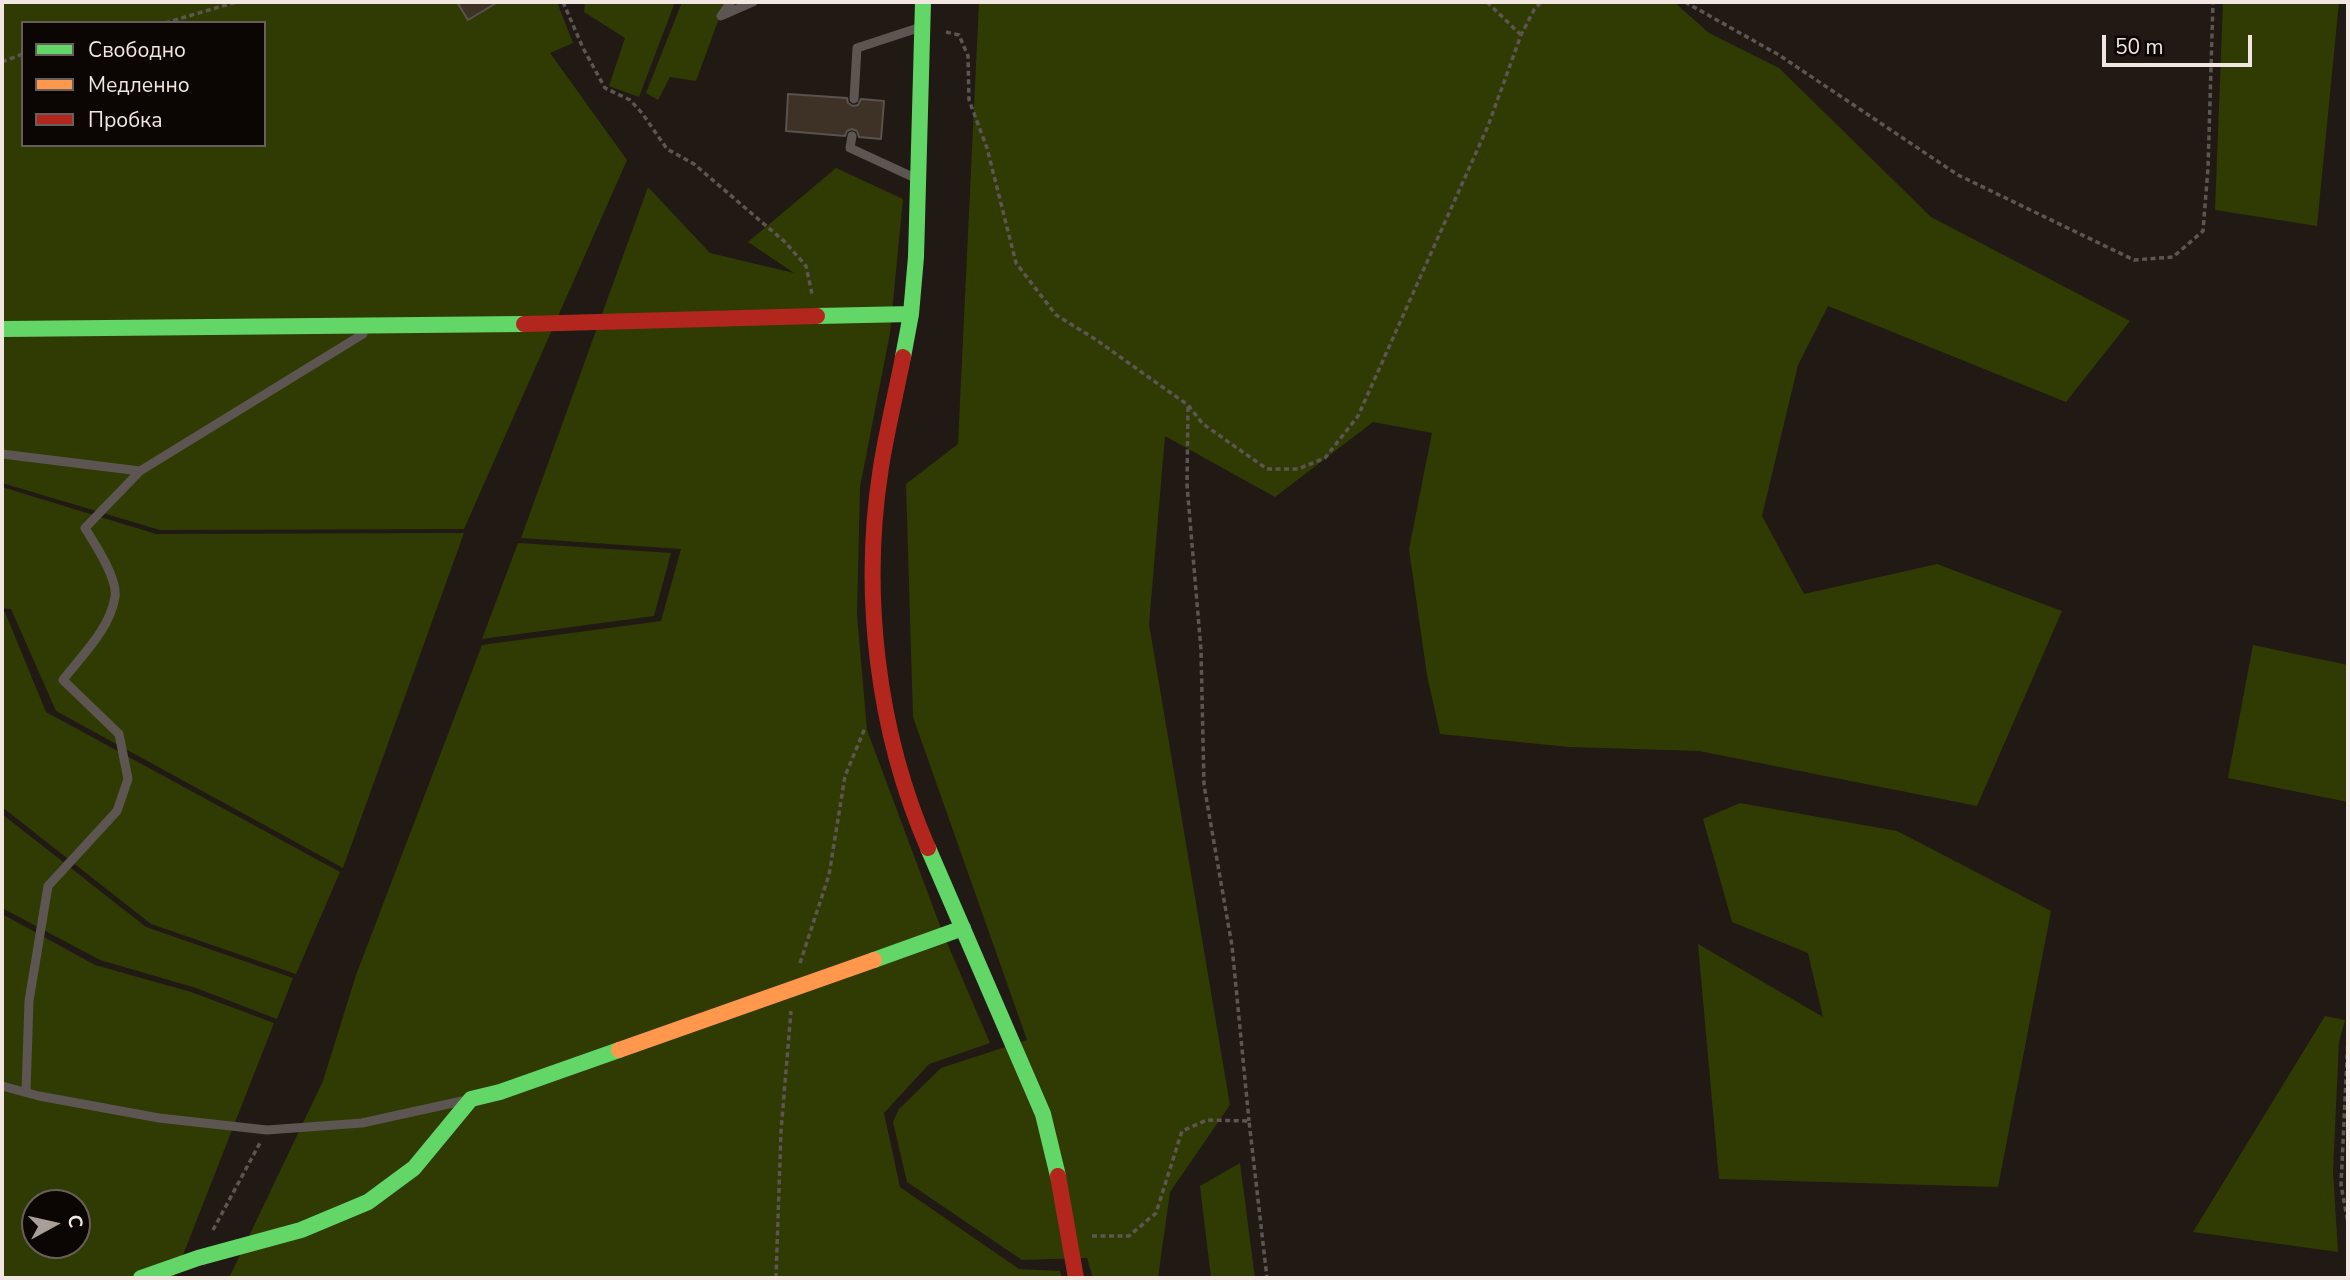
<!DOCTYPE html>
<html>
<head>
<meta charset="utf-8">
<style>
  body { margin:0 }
  #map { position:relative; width:2350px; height:1280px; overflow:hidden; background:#211914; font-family:"Nunito Sans",sans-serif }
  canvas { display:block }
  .frame { position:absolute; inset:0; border:4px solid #f2e7e0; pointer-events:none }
  .legend { position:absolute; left:21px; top:21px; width:245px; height:126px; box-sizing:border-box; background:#0b0503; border:2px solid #675f5b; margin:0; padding:9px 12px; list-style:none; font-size:21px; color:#f2e7e0 }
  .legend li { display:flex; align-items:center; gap:14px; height:35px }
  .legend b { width:35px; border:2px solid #675f5b }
  .north { position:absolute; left:21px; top:1189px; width:70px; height:70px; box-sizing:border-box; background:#0b0503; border:2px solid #675f5b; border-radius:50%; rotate:82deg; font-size:19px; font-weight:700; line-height:28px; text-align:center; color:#f2e7e0 }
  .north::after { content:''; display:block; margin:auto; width:24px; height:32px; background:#a99f99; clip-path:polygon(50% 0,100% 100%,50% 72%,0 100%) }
  .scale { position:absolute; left:2102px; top:35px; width:150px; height:32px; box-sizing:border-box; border:4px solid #f2e7e0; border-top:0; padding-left:9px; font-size:21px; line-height:24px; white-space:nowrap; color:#f2e7e0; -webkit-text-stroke:5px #0b0503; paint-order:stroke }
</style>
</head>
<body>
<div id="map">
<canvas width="2350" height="1280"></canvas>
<div class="frame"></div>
<ul class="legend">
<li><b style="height:9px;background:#63d668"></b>Свободно</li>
<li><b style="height:9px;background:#ff974d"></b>Медленно</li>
<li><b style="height:9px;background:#b3261e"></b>Пробка</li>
</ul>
<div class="north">С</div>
<div class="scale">50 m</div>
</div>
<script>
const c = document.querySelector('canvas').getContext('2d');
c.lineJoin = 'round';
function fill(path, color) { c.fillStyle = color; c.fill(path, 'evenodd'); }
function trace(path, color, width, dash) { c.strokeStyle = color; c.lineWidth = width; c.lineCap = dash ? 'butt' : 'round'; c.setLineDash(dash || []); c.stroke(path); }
fill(new Path2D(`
  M2,2H557L573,43L550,53L627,160L464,529L160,530L2,483ZM23,23H264V145H23Z
  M585,2H675L639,97L609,86L625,38L584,12Z
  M682,2H725L696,81L670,77L658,100L646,93Z
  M979,2H1674L1709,33L1779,68L1931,217L2130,321L2066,402L1828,306L1798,365L1762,516L1804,594L1937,564L2062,611L1977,806L1699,751L1569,747L1440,734L1427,675L1409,549L1432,433L1373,422L1275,497L1165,436L1149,624L1230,1105L1170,1192L1158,1278H1093L1087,1258L1022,1260L907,1182L893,1122L899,1109L941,1068L1027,1040L913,717L906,484L958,444Z
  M2223,2H2339L2317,226L2215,210Z
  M836,168L903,199L890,333L860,487L857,615L867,730L942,931L990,1043L929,1064L884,1113L900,1187L1019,1269L1060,1271L1062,1278H229L323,1081L356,975L482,645L661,621L681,549L521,538L648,187L710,253L794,273L748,242Z
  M2,487L156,534L464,533L343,868L56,711L11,609L2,608Z
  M518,543L671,553L654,616L482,639Z
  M2,612H5L46,712L340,872L296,974L151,924L2,807Z
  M2253,645L2348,665V802L2228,778Z
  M1740,803L1897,831L2051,911L1998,1187L1719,1179L1698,944L1823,1017L1808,953L1732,922L1703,819Z
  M2,814L146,927L293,978L277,1019L196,988L100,960L2,908Z
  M2,914L95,965L191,992L274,1023L174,1278H2ZM35,1203H77V1245H35Z
  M2325,1016L2345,1020L2339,1042L2333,1171L2338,1252L2193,1232Z
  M1240,1163L1255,1278H1211L1200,1186Z`), '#303b03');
const building = new Path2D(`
  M457,2H498L468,20Z
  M788,94L847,98L848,103L853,106L858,105L861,99L884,101L881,139L859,137L857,131L852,129L847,131L845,136L786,131Z`);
fill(building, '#3e3126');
trace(building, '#5a524d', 2);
trace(new Path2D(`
  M563,2L583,48L605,88L630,100L642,113L667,149L694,164L785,242L806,266L812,294
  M1487,2L1521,35
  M1685,2L1779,55L1958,175L2134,260L2173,257L2203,231L2208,168L2213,2
  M165,23L236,2
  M946,32L959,35L968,56L969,100L987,148L1016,263L1056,315L1095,339L1154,381L1188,405L1203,424L1267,469H1298L1325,458L1358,416L1488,126L1521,35L1534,10L1541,2
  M2,62L23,54
  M1188,407L1187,485L1201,650L1204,785L1232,946L1249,1121
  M800,963L829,875L845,776L865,728
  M2348,1037L2341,1185L2348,1223
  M213,1230L261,1141
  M1092,1236H1129L1156,1213L1182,1131L1207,1120L1249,1121L1267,1278
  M776,1278L781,1131L791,1011`), '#5c5551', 3.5, [5, 3.5]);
trace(new Path2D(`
  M731,2L721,16L753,2
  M854,99L857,48L918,28
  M852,136L850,148L915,178
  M2,454L140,471
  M2,1086L39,1096L159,1118L267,1130L362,1123L462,1101
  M26,1092L29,1001L48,886L117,811L128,779L119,734L63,680C82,655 110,629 115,597C118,579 95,544 85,528L140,471L363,334`), '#5c5551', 9);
trace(new Path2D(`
  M817,316L911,314
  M2,329L524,324
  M903,357L911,314L916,257L923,2
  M928,848L1043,1114L1058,1176
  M874,960L963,928
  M141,1278L198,1258L301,1230L368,1202L414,1168L471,1099L500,1092L619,1050`), '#63d668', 16);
trace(new Path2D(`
  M619,1050L874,960`), '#ff974d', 16);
trace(new Path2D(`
  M524,324L817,316
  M903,357C896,393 887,430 881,467C861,593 877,731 928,848
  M1058,1176L1076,1278`), '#b3261e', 16);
</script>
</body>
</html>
